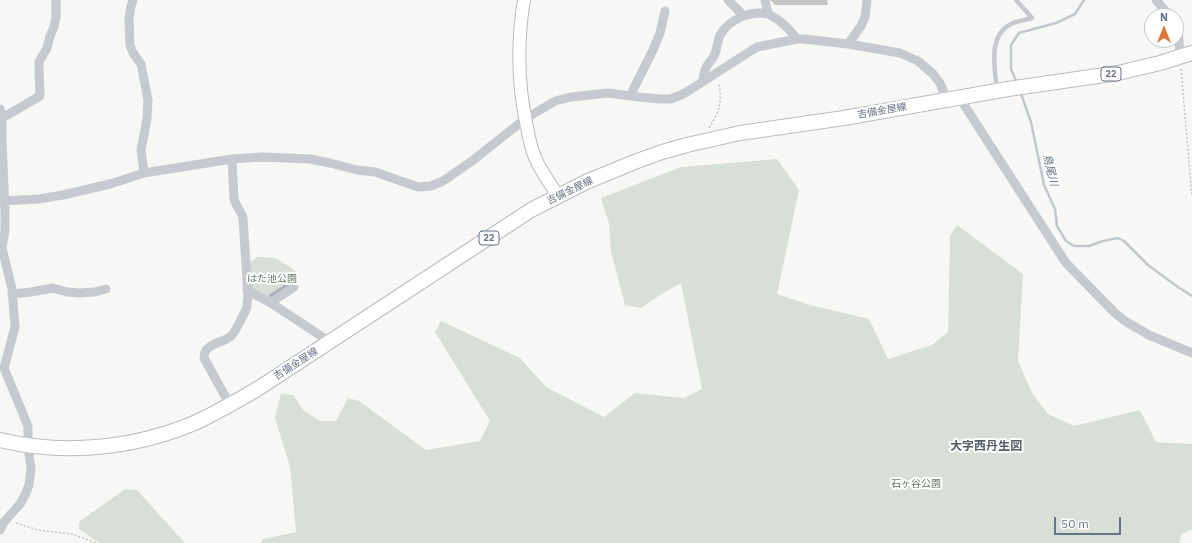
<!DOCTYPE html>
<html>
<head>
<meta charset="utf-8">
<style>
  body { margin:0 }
  #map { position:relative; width:1192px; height:543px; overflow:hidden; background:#f7f8f5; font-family:"IBM Plex Sans",sans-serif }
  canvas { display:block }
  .north { position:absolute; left:1144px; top:8px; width:40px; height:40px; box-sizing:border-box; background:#fff; border:1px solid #c2c7cf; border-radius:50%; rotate:0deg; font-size:11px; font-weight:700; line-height:16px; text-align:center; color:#677386 }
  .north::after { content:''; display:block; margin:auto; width:14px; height:18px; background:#e0752d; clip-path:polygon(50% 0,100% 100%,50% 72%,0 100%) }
  .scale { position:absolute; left:1054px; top:517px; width:67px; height:18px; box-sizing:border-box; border:2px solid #677386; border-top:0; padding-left:5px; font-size:12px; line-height:14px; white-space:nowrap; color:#677386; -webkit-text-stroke:3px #fff; paint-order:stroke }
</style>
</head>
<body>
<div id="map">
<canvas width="1192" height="543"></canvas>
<div class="north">N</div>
<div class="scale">50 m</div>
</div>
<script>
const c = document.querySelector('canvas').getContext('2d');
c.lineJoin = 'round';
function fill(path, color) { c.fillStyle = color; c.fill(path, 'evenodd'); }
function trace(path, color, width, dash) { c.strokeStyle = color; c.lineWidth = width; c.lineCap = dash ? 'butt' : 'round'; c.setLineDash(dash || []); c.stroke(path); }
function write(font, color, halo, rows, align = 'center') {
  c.font = font + ' "IBM Plex Sans","Noto Sans JP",sans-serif'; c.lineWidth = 4; c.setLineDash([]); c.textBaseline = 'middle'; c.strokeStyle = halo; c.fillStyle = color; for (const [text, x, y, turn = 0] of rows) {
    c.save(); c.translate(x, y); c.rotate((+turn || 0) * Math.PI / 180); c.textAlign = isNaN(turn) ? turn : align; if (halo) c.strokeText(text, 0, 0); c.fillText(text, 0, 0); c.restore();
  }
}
fill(new Path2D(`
  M777,159L799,190L777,294L810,305L869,319L888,359L932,345L948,332L950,236L957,225L1023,274L1018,361L1032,393L1048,414L1074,426L1140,410L1156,442L1192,444V529L1182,534L1179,543H260L263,539L296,532L290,467L275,418L281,394L293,395L303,410L320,421H336L348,398L359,401L426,450L480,441L490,421L435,332L441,321L520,358L546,387L604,417L635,393L684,398L702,389L681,283L660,295L641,308L625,305L611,252L609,224L601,198L681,167Z
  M258,257C263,257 269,257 274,258C278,259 294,269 296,272C298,276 297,283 297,288L275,303L250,288V262Z
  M125,489L137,490L185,543H99L79,529V522Z`), '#d8dfd6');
fill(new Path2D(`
  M770,0H827L828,5H775Z`), '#0003');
trace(new Path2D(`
  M1017,83L1011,69V45L1019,33L1056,23L1075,14L1084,0
  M1020,91L1031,122L1044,185L1055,209L1057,226L1066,241L1074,246H1089L1103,241L1118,238L1124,241L1148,265L1178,287L1192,296`), '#c0c8ce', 2.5);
const building = new Path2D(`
  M290,281L293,286L271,299L268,295Z`);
fill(building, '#acb3ba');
trace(building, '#d9dad8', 1);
const secondary = new Path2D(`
  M524,0C517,42 518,86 527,127C529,139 532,152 537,162C543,174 551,185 558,196`);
const primary = new Path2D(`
  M0,440C63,455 131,449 192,424C215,414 237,401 259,388L531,210L586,182L637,161L662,152L687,145L740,133L844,118L1008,89L1118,73L1160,63L1192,53`);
trace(secondary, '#b8bcc2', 14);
trace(primary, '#b9bcc1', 16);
trace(new Path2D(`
  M1181,69L1192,196
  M709,128C720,110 722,103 719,83
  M16,523L38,530L72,534L97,543`), '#c0c1c4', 1.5, [2, 2]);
trace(new Path2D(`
  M997,90C995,69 987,36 1011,24C1017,21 1025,20 1032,18L1016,0`), '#c6c9cd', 4.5);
trace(new Path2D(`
  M133,0L131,6L129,19L130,45L133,53L141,64L148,100L147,119L141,150L144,173
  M728,0L744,16
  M765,0L768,14C781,20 788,28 797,39
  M1156,0L1170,16
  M1176,23L1178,25L1180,57
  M848,44L861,26L865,17L867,0
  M703,81C704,76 704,70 707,66C709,62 712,60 714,56C717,50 717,42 720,35C730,19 750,10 768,14
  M630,96L653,50L660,33L665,11
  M959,97L1066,263L1115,313L1125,321L1149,335L1192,353
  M0,109L2,115V139L5,212V231L2,248L12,289L15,327L4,368L28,426V446L31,469L29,485L25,495L20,504L4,522L0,530
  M2,118L40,96L39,69V62L47,48L50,36L54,27L56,17V0
  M0,201L39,199L63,195L110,184L144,173L232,159L262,157L310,159L330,163L357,170L375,172L418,187L431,186L443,181L472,161L525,119L555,101L571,97L608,93L639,97L660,99H671L685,93L757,47L797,39H804L848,44L900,53L918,61L933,74L940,83L947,100
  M247,290L271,303L330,342
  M12,294L31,292L53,288L67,292L79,293L95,292L106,289
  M270,303L294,287
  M230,405L204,358C204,342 224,344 232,335C235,332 245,312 247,307C247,304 247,301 248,297L243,218C241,211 236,206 234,199L232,159`), '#c6c9cd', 9);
trace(secondary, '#fff', 12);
trace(primary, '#fff', 14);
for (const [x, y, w] of [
  [1111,74,20],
  [489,238,20]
]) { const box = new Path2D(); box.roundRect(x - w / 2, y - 7, w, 14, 3); c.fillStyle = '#fff'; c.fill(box); trace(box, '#677386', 1); }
write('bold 9px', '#677386', null, [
  ["22",1111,74],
  ["22",489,238]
]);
write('10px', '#677386', '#fff', [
  ["吉備金屋線",882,111,-10],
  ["吉備金屋線",570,191,-26],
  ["吉備金屋線",296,364,-33]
]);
write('10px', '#637862', '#fff', [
  ["はた池公園",272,279],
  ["石ヶ谷公園",916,484]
]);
write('italic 11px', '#637481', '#fff', [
  ["鳥尾川",1050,170,76]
]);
write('bold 12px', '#555e6b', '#fff', [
  ["大字西丹生図",986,447]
]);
</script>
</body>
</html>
